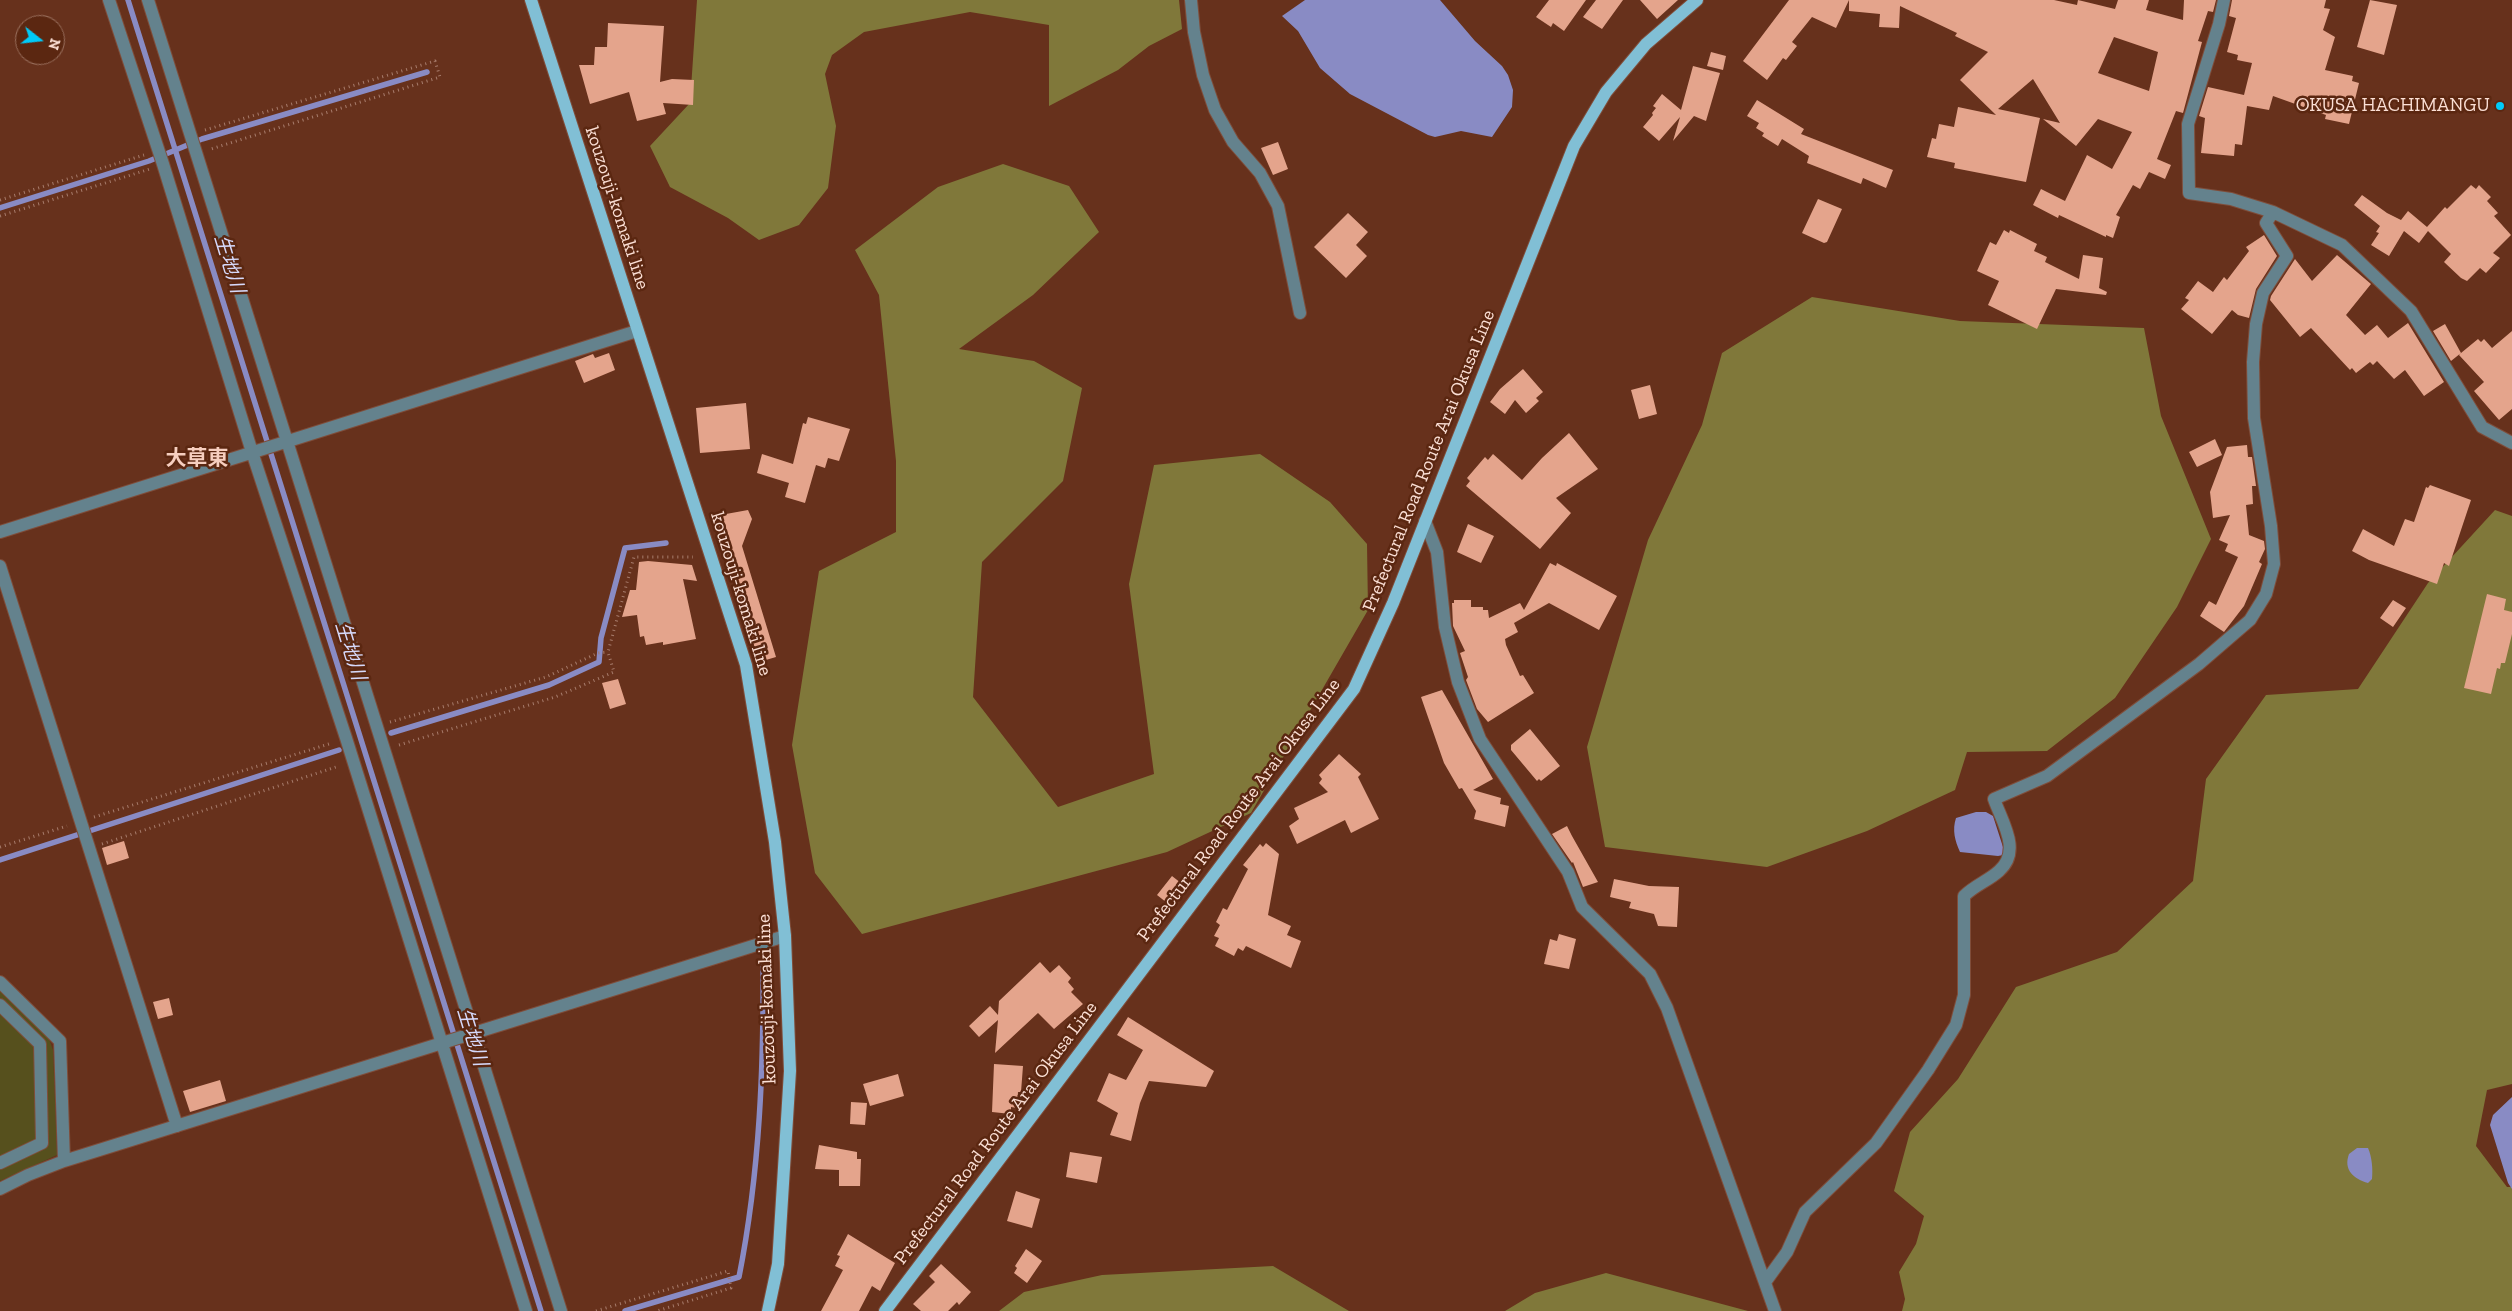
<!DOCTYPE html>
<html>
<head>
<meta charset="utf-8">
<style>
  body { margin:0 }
  #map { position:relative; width:2512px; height:1311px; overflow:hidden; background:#67311c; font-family:"Zilla Slab",serif }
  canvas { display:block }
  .north { position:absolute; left:15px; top:15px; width:50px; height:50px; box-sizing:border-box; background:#5b2711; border:1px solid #9b715f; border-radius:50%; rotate:106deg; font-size:14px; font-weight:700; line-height:20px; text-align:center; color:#fbdfd5 }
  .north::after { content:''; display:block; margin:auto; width:18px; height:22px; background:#00cbf9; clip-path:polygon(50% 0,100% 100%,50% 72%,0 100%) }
</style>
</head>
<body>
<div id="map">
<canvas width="2512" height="1311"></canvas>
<div class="north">N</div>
</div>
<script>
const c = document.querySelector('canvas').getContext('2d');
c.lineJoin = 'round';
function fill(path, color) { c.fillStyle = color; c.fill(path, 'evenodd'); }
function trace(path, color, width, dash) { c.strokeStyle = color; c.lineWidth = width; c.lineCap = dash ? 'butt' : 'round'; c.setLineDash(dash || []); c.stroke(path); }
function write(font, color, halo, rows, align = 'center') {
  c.font = font + ' "Zilla Slab","Noto Sans JP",serif'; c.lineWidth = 5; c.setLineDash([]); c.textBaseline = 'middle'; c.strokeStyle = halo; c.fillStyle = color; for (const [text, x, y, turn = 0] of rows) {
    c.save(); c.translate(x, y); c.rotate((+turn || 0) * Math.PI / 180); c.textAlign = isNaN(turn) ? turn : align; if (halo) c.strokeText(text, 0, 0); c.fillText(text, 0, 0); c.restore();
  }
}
fill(new Path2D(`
  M0,990L48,1036L53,1050L57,1155L0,1181Z`), '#56501d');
fill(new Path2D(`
  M697,0H1179L1182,29L1149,46L1118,70L1049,106V25L970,12L864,32L832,55L825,74L836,126L828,188L799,225L759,240L728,218L670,187L650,146L690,103Z
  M1003,164L1069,186L1099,232L1033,295L959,349L1034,361L1082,388L1063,481L982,562L973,697L1058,807L1154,774L1129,584L1154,465L1260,454L1330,502L1367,544L1368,610L1251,813L1167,852L862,934L815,873L792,745L819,571L896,532V461L879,295L855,250L938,187Z
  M1812,297L1960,321L2144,328L2161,416L2211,539L2177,607L2115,698L2047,751L1967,752L1955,790L1867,831L1767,867L1605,847L1587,747L1648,540L1702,425L1722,353Z
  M2495,510L2512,516V1084L2487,1090L2476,1146L2507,1187H2512V1311H1902L1905,1299L1899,1272L1916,1244L1924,1216L1894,1191L1910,1132L1958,1079L2016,987L2117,952L2193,881L2206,779L2266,695L2358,689L2428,583Z
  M1273,1266L1349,1311H999L1024,1292L1102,1275Z
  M1606,1273L1748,1311H1505L1535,1293Z`), '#80783a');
fill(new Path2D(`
  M1305,0H1440L1475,41L1502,66L1508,75L1513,90L1512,107L1492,137L1461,131L1435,137L1428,135L1350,94L1320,68L1298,31L1282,16Z
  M1976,812H1986L1993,816L2003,847V855L1998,856L1960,852C1955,841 1952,830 1956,818Z
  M2512,1097V1189L2508,1183L2490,1125L2493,1115Z
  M2357,1148H2368C2372,1157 2373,1169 2372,1179L2368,1183C2354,1179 2343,1170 2349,1154Z`), '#898bc4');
trace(new Path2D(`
  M128,0L541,1311
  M0,208L149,161L202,139L427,72
  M391,733L549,685L599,662L601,638L625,548L666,543
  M0,860L339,750
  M625,1311L739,1277C760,1171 764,1064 763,955`), '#898bc4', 5.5);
fill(new Path2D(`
  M1549,0H1586L1564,31L1553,23L1551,27L1536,17Z
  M1596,0H1623L1602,29L1583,17Z
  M1640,0H1678L1657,19Z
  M1789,0H1849L1836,28L1812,17L1792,42L1797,46L1786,60L1783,58L1767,80L1743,61Z
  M1849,0H2054L2077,5L2078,0L2115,9L2118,0H2149L2146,10L2183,20L2184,0H2216L2213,12L2208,11L2198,41L2202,42L2183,113L2176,111L2157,159L2171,165L2165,179L2149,172L2140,189L2133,185L2116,215L2120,217L2113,238L2106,235V237L2059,215L2058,218L2033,205L2041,189L2065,201L2087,155L2112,169L2132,132L2098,119L2076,146L2043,119L2060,123L2033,79L1998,109L2040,118L2026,182L1954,168L1955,163L1927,157L1932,138L1936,139L1939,124L1954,127L1958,107L1996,115L1960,80L1988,52L1955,36L1957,33L1900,6L1899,28L1879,27L1880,14L1849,11ZM2114,37L2158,52L2149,91L2098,73Z
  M2232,0H2326L2324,8L2330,9L2323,30L2335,37L2325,70L2353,76L2352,81L2359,83L2349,124L2325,119L2326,115L2273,96L2269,110L2247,106L2242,145L2235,144L2234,156L2201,153L2205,118L2199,116L2208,87L2244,95L2252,63L2237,60L2238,55L2227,52L2236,18L2229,16Z
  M2370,0L2397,5L2384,55L2357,47Z
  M608,23L664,26L660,82L672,79L694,80L693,105L663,103L666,114L637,121L629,92L590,104L579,65H594L595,47H607Z
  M1711,52L1726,56L1723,70L1707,66Z
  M1693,66L1720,73L1706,121L1694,116L1673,141L1680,117L1659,141L1643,127L1653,115L1652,113L1656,108L1653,106L1662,94L1681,110Z
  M1757,100L1804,129L1801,134L1893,170L1886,188L1863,178L1861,184L1807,163L1809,156L1782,139L1778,146L1762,136L1764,133L1756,128L1759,123L1747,116Z
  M1278,142L1288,169L1273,175L1261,148Z
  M2471,185L2476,189L2479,185L2491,197L2487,201L2498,213L2494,216L2511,235L2493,253L2500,258L2486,273L2480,268L2467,281L2461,278L2444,262L2451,254L2428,231L2419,243L2404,231L2389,256L2371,245L2379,233L2376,232L2380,226L2354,205L2362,195L2387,213L2401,220L2408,211L2427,227L2445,207L2447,209Z
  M1818,199L1842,209L1827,242L1824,243L1802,233Z
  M1348,213L1368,232L1356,245L1367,256L1346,278L1314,247Z
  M2004,230L2009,233L2010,230L2037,244L2034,251L2047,257L2045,262L2079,279L2083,255L2103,258L2099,288L2107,292L2106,295L2056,289L2037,329L1988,305L1999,281L1977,271L1990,242L1996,245Z
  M2264,235L2277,256L2256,289L2249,318L2238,315L2232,310L2212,334L2181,309L2189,300L2185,298L2198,281L2213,292L2224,277L2227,280L2249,251L2246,247Z
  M2337,255L2371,284L2346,315L2365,335L2377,325L2388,338L2408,323L2444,382L2424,396L2405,370L2394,379L2377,361L2373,365L2370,362L2356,373L2352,368L2350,370L2311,328L2300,337L2270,300L2271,296L2295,259L2312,281Z
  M2445,324L2461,353L2478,339L2481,342L2484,339L2492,348L2512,331V409L2499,420L2474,391L2484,382L2459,355L2461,353L2451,361L2433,331Z
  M609,353L615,370L584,383L575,361L593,354L595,358Z
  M1523,369L1543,392L1536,398L1539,401L1526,413L1515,400L1505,414L1490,402L1500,389Z
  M1650,385L1657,414L1639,419L1631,390Z
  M746,403L750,449L700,453L696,408Z
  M808,417L850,429L839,461L828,458L825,468L816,465L805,503L785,497L789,483L757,473L762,454L793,464L803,423L806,424Z
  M1569,433L1598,469L1556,498L1571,513L1540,549L1466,486L1470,481L1467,478L1485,457L1488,460L1493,454L1522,480L1542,458Z
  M2215,439L2222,455L2197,467L2189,452Z
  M2247,445L2248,457H2252L2256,486H2252L2253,504L2246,505L2249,535L2264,541L2265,549L2259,562L2262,564L2244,606L2224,632L2200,616L2209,601L2216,605L2238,557L2225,551L2228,544L2219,540L2230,515L2213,518L2210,492L2227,447Z
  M2430,485L2471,500L2449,566L2444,563L2437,584L2369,560L2352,551L2363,529L2394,546L2405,519L2414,522L2426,487L2428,488Z
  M748,510L752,519L742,546L776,657L759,662L715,516Z
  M1468,524L1494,536L1481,563L1457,552Z
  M648,561L692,565L697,581L683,579L696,639L663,645V642L646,645L644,636L640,637L637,615L622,617L630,590H636L639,562Z
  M1550,563L1556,566L1557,563L1617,596L1599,630L1549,603L1514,623L1518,632L1505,639L1506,645L1520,676L1523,675L1534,693L1488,722L1477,709L1466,680L1468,677L1460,653L1465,651L1453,626L1452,603H1454V600H1471V607H1483V610H1488L1489,618L1520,603L1524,610Z
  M2487,594L2506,599L2504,610L2512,612V634L2505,663H2501L2500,669L2497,668L2491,694L2464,688Z
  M2393,600L2406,608L2393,627L2380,618Z
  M618,679L626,704L610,709L602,683Z
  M1442,690L1493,779L1473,790L1501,798L1500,804L1509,806L1505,827L1474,819L1476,811L1462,788L1459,789L1444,763L1421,697Z
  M1530,729L1560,766L1541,781L1539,779L1537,781L1511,750V745Z
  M1339,754L1361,774L1358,777L1379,819L1351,833L1345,820L1297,844L1289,826L1299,819L1294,808L1328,792L1319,783L1322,779L1319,775Z
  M1567,826L1572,836L1598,882L1583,887L1573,862L1572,863L1552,834Z
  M124,841L129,858L107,865L102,848Z
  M1266,843L1279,854L1268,915L1291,926L1287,935L1301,941L1291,968L1246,946L1243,951L1238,948L1234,956L1215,946L1219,938L1214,936L1220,925L1216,922L1223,908L1227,910L1248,869L1243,865L1260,844L1263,847Z
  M1172,876L1186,887L1171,906L1157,895Z
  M1614,879L1649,886L1679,887L1677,927L1658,926L1654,914L1629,908L1631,902L1610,897Z
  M1559,934L1576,939L1569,969L1544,964L1550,939L1557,941Z
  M1040,962L1050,973L1059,965L1071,978L1068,982L1074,989L1071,992L1083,1004L1054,1029L1038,1013L995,1053L998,1020L979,1037L969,1026L990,1006L998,1015L999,1001Z
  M169,998L173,1015L158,1019L153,1002Z
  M1128,1017L1214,1071L1206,1087L1149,1081L1140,1103L1131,1141L1110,1135L1118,1113L1097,1101L1109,1073L1126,1080L1143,1050L1117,1035Z
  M994,1064L1023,1066L1021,1092H1018L1017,1108L1011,1107V1114L992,1112Z
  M898,1074L904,1096L870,1106L863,1084Z
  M220,1080L226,1101L190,1112L183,1091Z
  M851,1102L867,1103L865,1125L850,1124Z
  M819,1145L857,1152V1159H861L860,1186H839V1170L815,1169Z
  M1070,1152L1102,1157L1097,1183L1066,1177Z
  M1016,1191L1040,1199L1032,1228L1007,1221Z
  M848,1234L895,1263L880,1291L872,1286L859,1311H821L843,1270L835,1266L840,1256L837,1255Z
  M1026,1249L1042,1261L1027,1283L1014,1273L1017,1268L1015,1266Z
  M941,1264L971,1292L959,1305L957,1302L948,1311H921L913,1304L935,1282L929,1276Z`), '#e4a48c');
const minor = new Path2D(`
  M109,0L163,164L252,452L346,738L526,1311
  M148,0L561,1311
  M1191,0L1194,32L1203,75L1215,110L1233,142L1260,173L1278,206L1300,313
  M2224,0L2219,24L2188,124L2189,193L2231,199L2273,212L2342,245L2411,311L2482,427L2512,443
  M1425,521L1437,552L1445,627L1458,682L1480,739L1568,872L1582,907L1650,974L1667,1008L1775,1311
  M0,532L637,331
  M0,566L177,1126
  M0,982L60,1041L64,1161
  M0,1005L40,1044L42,1143L0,1163
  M0,1189L28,1175L64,1161L785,936
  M1766,1281L1787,1252L1805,1212L1876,1143L1928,1070L1956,1025L1964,995V896C1975,885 1988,881 1999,871C2022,851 2002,822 1994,799L2047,776L2199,664L2250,620L2266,594L2274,564L2271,526L2254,418L2253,362L2256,324L2263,293L2287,256L2266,223L2273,212`);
const major = new Path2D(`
  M531,0L746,665L775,842L785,936L790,1071L778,1264L768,1311
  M885,1311L1354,689L1393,603L1574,146L1606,92L1646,44L1697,0`);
trace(minor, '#7f4d3a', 14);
trace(major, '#7f4d3a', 14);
trace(new Path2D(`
  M205,130L435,61L440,77L211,149
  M0,200L144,155
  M0,216L150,169
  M390,722L546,677L598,653L608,652
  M399,745L555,697L614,672L608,652L634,557H693
  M94,817L332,743
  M102,844L339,766
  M0,847L67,826
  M596,1311L728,1271L731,1288L657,1311`), '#a77c6c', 3, [1, 4]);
trace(minor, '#64828d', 12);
trace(major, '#81bfd5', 12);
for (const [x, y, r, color] of [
  [2500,106,5,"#00cbf9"]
]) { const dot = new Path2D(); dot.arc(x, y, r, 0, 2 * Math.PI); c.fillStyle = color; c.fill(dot); trace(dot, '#5b2711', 2); }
write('19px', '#fbdfd5', '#5b2711', [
  ["OKUSA HACHIMANGU",2490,106]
], 'right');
write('19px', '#fbdfd5', '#5b2711', [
  ["kouzouji-komaki line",617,208,72],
  ["Prefectural Road Route Arai Okusa Line",1429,461,-68],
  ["kouzouji-komaki line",741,594,73],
  ["Prefectural Road Route Arai Okusa Line",1239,810,-53],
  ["kouzouji-komaki line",767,999,-92],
  ["Prefectural Road Route Arai Okusa Line",996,1133,-53]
]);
write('italic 20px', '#d6d9fa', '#5b2711', [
  ["生地川",229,264,73],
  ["生地川",350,651,73],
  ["生地川",472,1037,73]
]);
write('bold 21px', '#f6cebf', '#5b2711', [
  ["大草東",197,459]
]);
</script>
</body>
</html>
